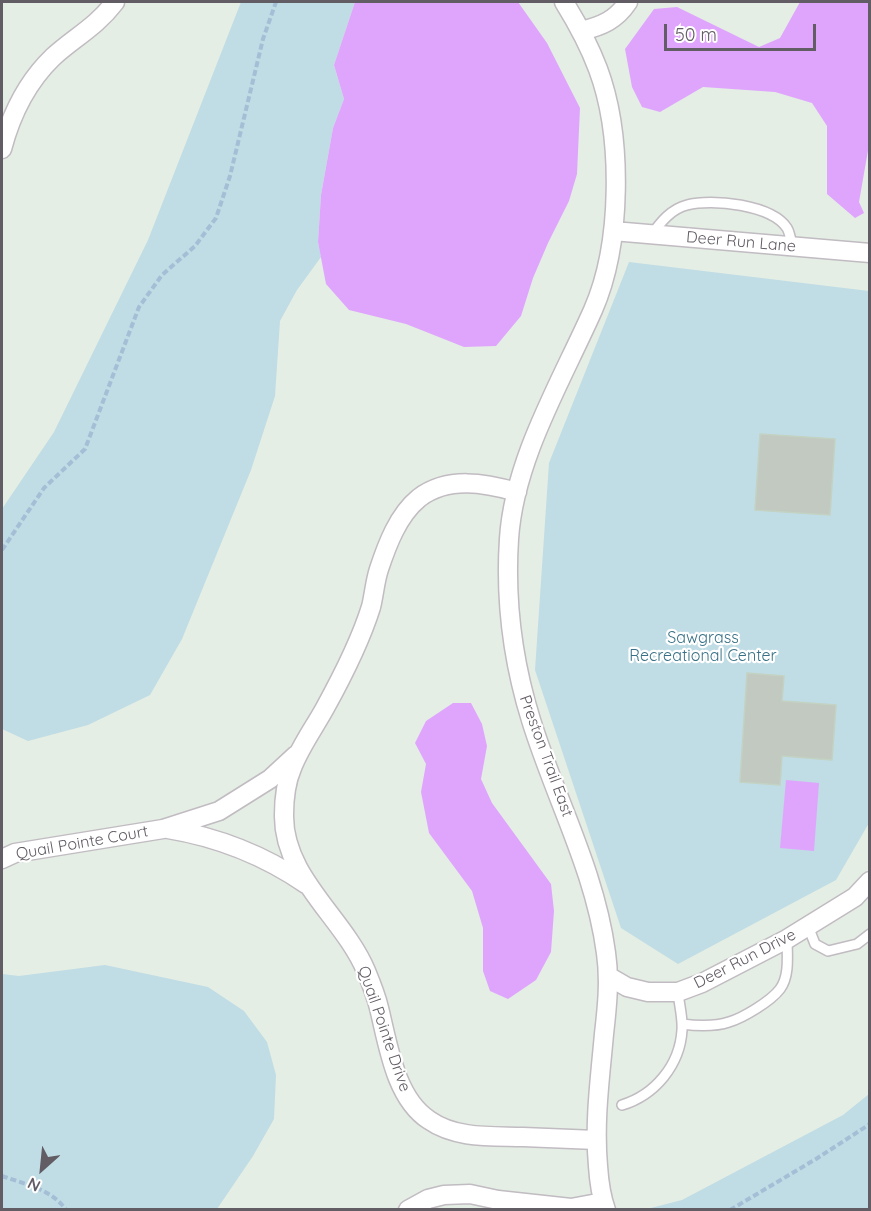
<!DOCTYPE html>
<html>
<head>
<meta charset="utf-8">
<style>
  body { margin:0 }
  #map { position:relative; width:871px; height:1211px; overflow:hidden; background:#e4eee4; font-family:Quicksand,sans-serif }
  canvas { display:block }
  .frame { position:absolute; inset:0; border:3px solid #625c64; pointer-events:none }
  .north { position:absolute; left:12px; top:1139px; width:60px; height:60px; -webkit-text-stroke:4px #fff; paint-order:stroke; rotate:207deg; font-size:16px; font-weight:700; line-height:24px; text-align:center; color:#625c64 }
  .north::after { content:''; display:block; margin:auto; width:21px; height:27px; background:#625c64; clip-path:polygon(50% 0,100% 100%,50% 72%,0 100%) }
  .scale { position:absolute; left:664px; top:24px; width:152px; height:27px; box-sizing:border-box; border:3px solid #625c64; border-top:0; padding-left:8px; font-size:18px; line-height:21px; white-space:nowrap; color:#625c64; -webkit-text-stroke:4px #fff; paint-order:stroke }
</style>
</head>
<body>
<div id="map">
<canvas width="871" height="1211"></canvas>
<div class="frame"></div>
<div class="north">N</div>
<div class="scale">50 m</div>
</div>
<script>
const c = document.querySelector('canvas').getContext('2d');
c.lineJoin = 'round';
function fill(path, color) { c.fillStyle = color; c.fill(path, 'evenodd'); }
function trace(path, color, width, dash) { c.strokeStyle = color; c.lineWidth = width; c.lineCap = dash ? 'butt' : 'round'; c.setLineDash(dash || []); c.stroke(path); }
function write(font, color, halo, rows, align = 'center') {
  c.font = font + ' Quicksand,sans-serif'; c.lineWidth = 4.5; c.setLineDash([]); c.textBaseline = 'middle'; c.strokeStyle = halo; c.fillStyle = color; for (const [text, x, y, turn = 0] of rows) {
    c.save(); c.translate(x, y); c.rotate((+turn || 0) * Math.PI / 180); c.textAlign = isNaN(turn) ? turn : align; if (halo) c.strokeText(text, 0, 0); c.fillText(text, 0, 0); c.restore();
  }
}
fill(new Path2D(`
  M241,2H355L334,65L344,99L333,128L321,195L318,242L321,257L297,290L280,321L275,396L251,470L182,639L150,695L88,725L28,741L2,729V509L54,432L148,240Z
  M629,262L869,291V823L836,880L678,964L621,928L535,670L549,463Z
  M105,965L208,987L244,1011L267,1042L276,1075L274,1119L253,1156L217,1209H2V974L19,976Z
  M869,1094V1209H647L682,1200L843,1115Z`), '#c0dce5');
fill(new Path2D(`
  M355,2H518L547,43L580,108L577,174L569,201L548,243L533,278L521,316L496,346L464,347L406,324L349,310L326,284L318,242L321,195L333,128L344,99L334,65Z
  M800,2H869L870,139L859,202L864,213L855,218L827,194V126L812,103L775,92L703,87L660,112L642,107L632,87L625,49L654,9L677,7L759,47L780,38Z
  M453,703H471L482,724L487,746L481,779L492,803L551,884L554,911L551,952L536,980L508,999L490,991L483,971V928L472,891L429,833L421,792L426,764L415,743L426,721Z
  M786,780L819,783L814,851L780,848Z`), '#dfa5fd');
const building = new Path2D(`
  M760,434L835,439L830,515L755,510Z
  M747,673L784,676L782,701L836,705L832,760L782,756L780,785L740,782Z`);
fill(building, '#c1c9c0');
trace(building, '#c3d2c2', 1.5);
const lane = new Path2D(`
  M652,234C661,222 671,209 687,205C712,198 772,205 787,228C790,233 791,241 792,246
  M808,926L815,944L828,951L857,944L870,934
  M682,1024C697,1026 714,1027 729,1022C743,1018 771,1001 780,989C790,976 787,954 787,939
  M622,1105C655,1095 680,1065 682,1030C683,1018 679,1004 678,992`);
const street = new Path2D(`
  M564,2C577,23 589,45 598,69C623,136 622,244 593,310C561,382 514,460 509,539C505,600 513,662 531,720C555,798 595,870 606,953C610,980 607,1008 604,1034C600,1079 594,1122 598,1166C599,1181 601,1196 606,1210
  M581,31C602,26 616,20 628,2
  M2,149C11,115 27,82 53,57C75,37 96,27 115,2
  M613,231L870,253
  M517,492C485,483 448,476 419,498C398,515 387,545 379,569C375,581 374,595 371,607C361,639 341,679 325,708C314,728 300,747 292,768C286,782 284,799 284,815C283,877 344,918 366,971C371,983 376,995 379,1008C388,1044 395,1098 429,1120C456,1139 492,1136 523,1137C547,1138 572,1139 596,1140
  M168,829C217,837 265,856 306,884
  M2,859L15,853L163,829L219,811L270,779L296,755
  M608,976L627,987L648,992H678L702,983L787,939L855,897L870,881
  M408,1210L428,1199L444,1195L470,1194L498,1200L571,1208L603,1202`);
trace(lane, '#c1bbc2', 12);
trace(street, '#c1bbc2', 21);
trace(new Path2D(`
  M2,550L44,488L85,449L139,307L162,275L195,246L216,218L230,176L263,39L276,2
  M2,1176C24,1184 52,1189 66,1210
  M730,1210L816,1159L870,1124`), '#a4bed6', 4, [6, 3]);
trace(lane, '#fff', 9);
trace(street, '#fff', 18);
write('16px', '#625c64', '#fff', [
  ["Deer Run Lane",741,242,5],
  ["Preston Trail East",546,756,70],
  ["Quail Pointe Court",82,843,-10],
  ["Deer Run Drive",745,959,-27],
  ["Quail Pointe Drive",384,1029,71]
]);
write('16px', '#387186', '#fff', [
  ["Sawgrass",703,638],
  ["Recreational Center",703,656]
]);
</script>
</body>
</html>
